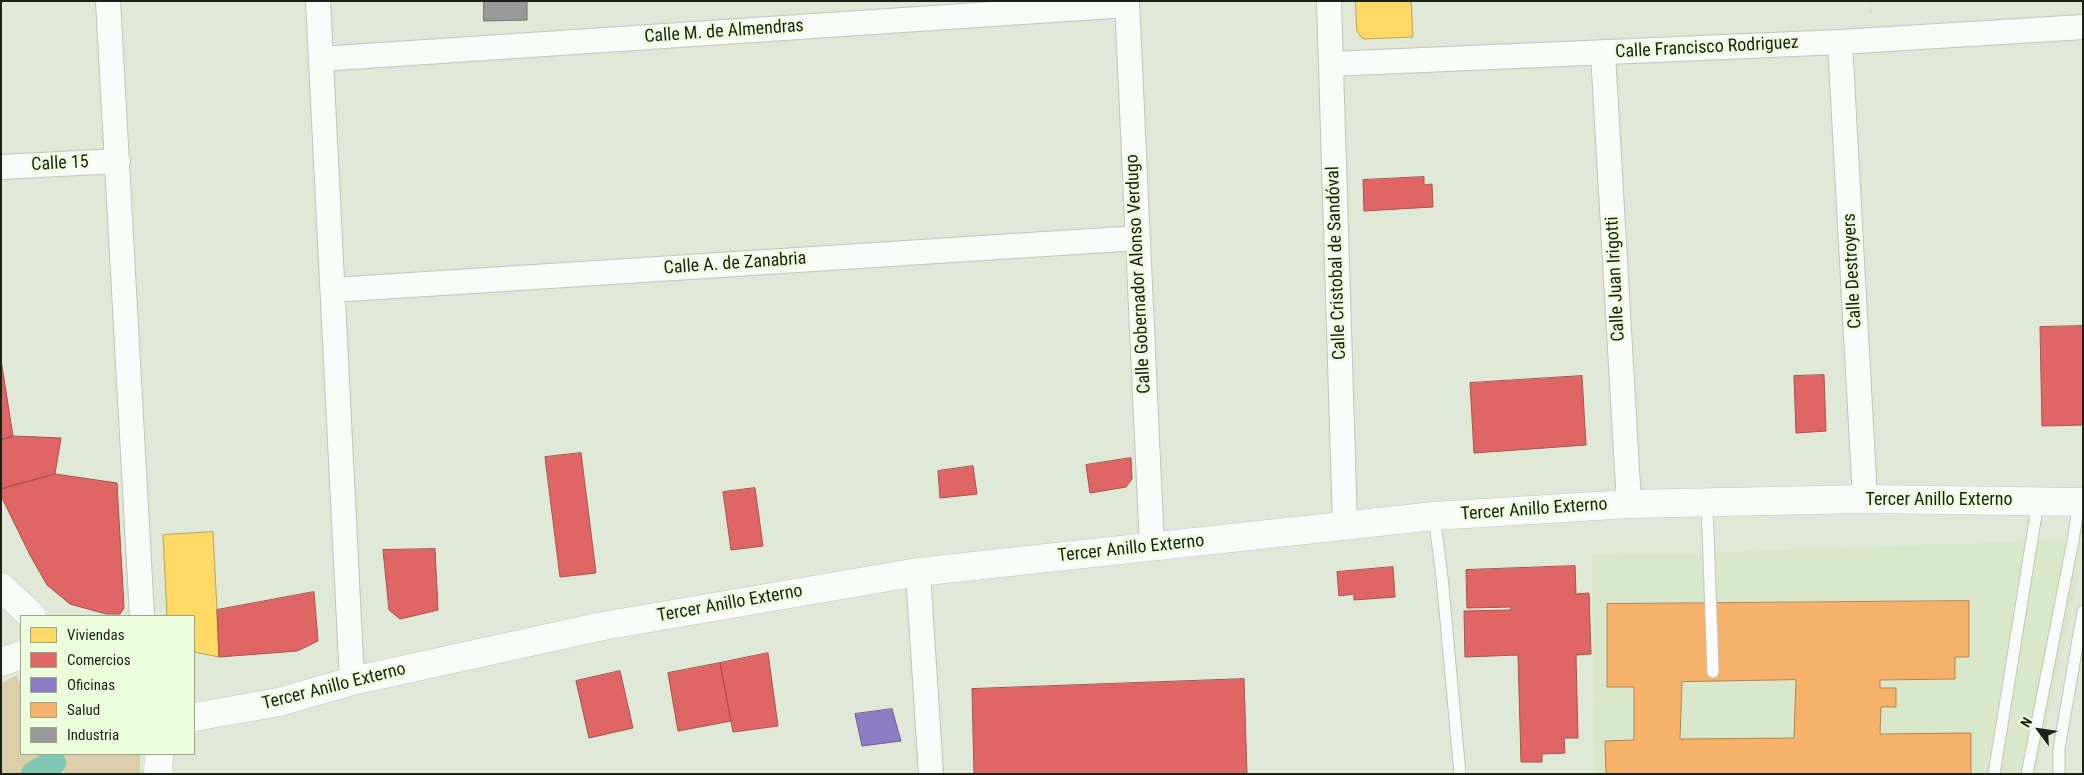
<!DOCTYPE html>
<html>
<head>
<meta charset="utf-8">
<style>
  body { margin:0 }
  #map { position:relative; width:2084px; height:775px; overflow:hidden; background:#e0e9d8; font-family:"Roboto Condensed",sans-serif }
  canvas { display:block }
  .frame { position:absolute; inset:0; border:2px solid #1b2115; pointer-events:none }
  .legend { position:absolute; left:20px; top:615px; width:175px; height:140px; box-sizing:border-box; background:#edfedd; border:1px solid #99a68d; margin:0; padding:6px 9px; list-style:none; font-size:15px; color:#1b2115 }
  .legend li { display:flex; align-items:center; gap:10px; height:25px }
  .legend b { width:25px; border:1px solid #99a68d }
  .north { position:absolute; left:2014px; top:705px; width:50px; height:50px; -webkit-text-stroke:4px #edfedd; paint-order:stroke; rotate:301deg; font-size:14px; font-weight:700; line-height:20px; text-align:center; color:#1b2115 }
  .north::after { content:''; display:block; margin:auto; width:18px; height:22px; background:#1b2115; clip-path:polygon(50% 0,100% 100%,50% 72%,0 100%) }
</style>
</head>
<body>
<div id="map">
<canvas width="2084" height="775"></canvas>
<div class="frame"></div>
<ul class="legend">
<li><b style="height:14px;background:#ffd966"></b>Viviendas</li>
<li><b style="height:14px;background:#e06666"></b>Comercios</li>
<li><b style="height:14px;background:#8e7cc3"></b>Oficinas</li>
<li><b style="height:14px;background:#f6b26b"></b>Salud</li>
<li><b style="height:14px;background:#999"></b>Industria</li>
</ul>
<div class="north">N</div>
</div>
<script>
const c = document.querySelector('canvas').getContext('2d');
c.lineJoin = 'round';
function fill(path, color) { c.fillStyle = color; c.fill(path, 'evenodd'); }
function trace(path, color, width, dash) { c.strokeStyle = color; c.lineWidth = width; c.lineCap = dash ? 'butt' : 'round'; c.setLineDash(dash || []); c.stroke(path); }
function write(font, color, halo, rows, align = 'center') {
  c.font = font + ' "Roboto Condensed",sans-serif'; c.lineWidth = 5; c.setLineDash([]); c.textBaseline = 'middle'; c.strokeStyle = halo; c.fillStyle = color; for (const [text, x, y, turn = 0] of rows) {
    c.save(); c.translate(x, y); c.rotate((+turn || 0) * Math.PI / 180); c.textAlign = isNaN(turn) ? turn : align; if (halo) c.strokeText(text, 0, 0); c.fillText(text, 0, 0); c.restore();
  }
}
fill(new Path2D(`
  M2059,540L2083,544V556L2036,774H1594L1592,554L1690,553Z`), '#d9e8ca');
fill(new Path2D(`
  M17,675L21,688V754H43L49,774H1V684Z
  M58,754H140V774H65Z`), '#dccea8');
const homes = new Path2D(`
  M1356,1H1411L1413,37L1363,39L1357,31Z
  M213,532L217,610L219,657L194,652V616H167L163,535Z`);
fill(homes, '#ffd966');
trace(homes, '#bba24e', 1);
const shops = new Path2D(`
  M1424,177V185L1432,184L1433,207L1364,211L1363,180Z
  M2083,326V425L2042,426L2040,327Z
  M1,360L13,436L1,440Z
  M1824,375L1826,431L1796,433L1794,376Z
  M1582,376L1586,445L1474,453L1470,383Z
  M13,436L61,438L55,474L1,489V440Z
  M581,453L596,573L560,577L545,457Z
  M1131,458L1132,479L1126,487L1090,493L1086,465Z
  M973,466L977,494L940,498L938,471Z
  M55,474L117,483L124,608L120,614H106L70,604L47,585L30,555L1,496V489Z
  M755,488L763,546L731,550L723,492Z
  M435,549L438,610L400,619L389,610L383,550Z
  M1575,566L1576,594L1589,593L1591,654L1576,655L1578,738H1564L1565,753L1542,754V762H1521L1518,655L1465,657L1464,611L1511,610V607L1467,608L1466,570Z
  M1393,567L1395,597L1354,600V594L1339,596L1337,572Z
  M314,592L318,641L297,651L219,657L217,610Z
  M768,653L778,726L733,732L720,663Z
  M720,663L731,721L678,731L668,673Z
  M620,671L633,728L589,738L576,681Z
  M1244,679L1247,774H974L972,689Z`);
fill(shops, '#e06666');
trace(shops, '#a5514e', 1);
const offices = new Path2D(`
  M892,709L901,741L862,746L855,714Z`);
fill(offices, '#8e7cc3');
trace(offices, '#6c618f', 1);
const health = new Path2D(`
  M1969,601V657H1955V679L1880,680V688H1896V707H1881L1880,734L1971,733V774H1606L1605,741L1634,740V687H1607V604ZM1796,680L1794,738L1680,739L1682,682Z`);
fill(health, '#f6b26b');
trace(health, '#b48651', 1);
const industry = new Path2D(`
  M484,1H527V20L484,21Z`);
fill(industry, '#999');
trace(industry, '#737571', 1);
trace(new Path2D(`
  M50,754L56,774`), '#80c8b5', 8);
trace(new Path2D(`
  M34,774L53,763`), '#80c8b5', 26);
const lane = new Path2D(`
  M1707,503L1713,672
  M1434,516L1442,577L1460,774
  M1994,774L2038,502
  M2027,774L2073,541L2079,502
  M2059,774V749L2083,611`);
const street = new Path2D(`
  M108,1L142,616
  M318,1L352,681
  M1127,1L1152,548
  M1329,1L1345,525
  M1840,42L1865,499
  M1603,53L1629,504
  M321,59L1127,5
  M1331,64L1840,42L2083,27
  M1,167L118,161
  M333,290L1138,238
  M918,572L931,774`);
const secondary = new Path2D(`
  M1,587L32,616
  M1,662L21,655
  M194,717L279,702L352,681L603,626L918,572L1434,516L1629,504L1865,499L2083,502
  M158,774L159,754`);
trace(lane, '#bfc6b8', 13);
trace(street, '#bfc6b8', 26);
trace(secondary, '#bfc6b8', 29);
trace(new Path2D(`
  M1870,1L1871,16`), '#daddd8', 3, [4, 4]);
trace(lane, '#fafcf9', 11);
trace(street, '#fafcf9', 24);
trace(secondary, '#fafcf9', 28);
write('18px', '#1b2115', '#edfedd', [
  ["Calle M. de Almendras",724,32,-4],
  ["Calle Francisco Rodriguez",1707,48,-3],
  ["Calle 15",60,164,-3],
  ["Calle Cristobal de Sandóval",1337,263,-92],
  ["Calle A. de Zanabria",735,264,-4],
  ["Calle Destroyers",1853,271,-93],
  ["Calle Gobernador Alonso Verdugo",1139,274,-93],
  ["Calle Juan Irigotti",1616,279,-93],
  ["Tercer Anillo Externo",1939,500],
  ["Tercer Anillo Externo",1534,510,-4],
  ["Tercer Anillo Externo",1131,549,-6],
  ["Tercer Anillo Externo",730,604,-10],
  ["Tercer Anillo Externo",334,687,-14]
]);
</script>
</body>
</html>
